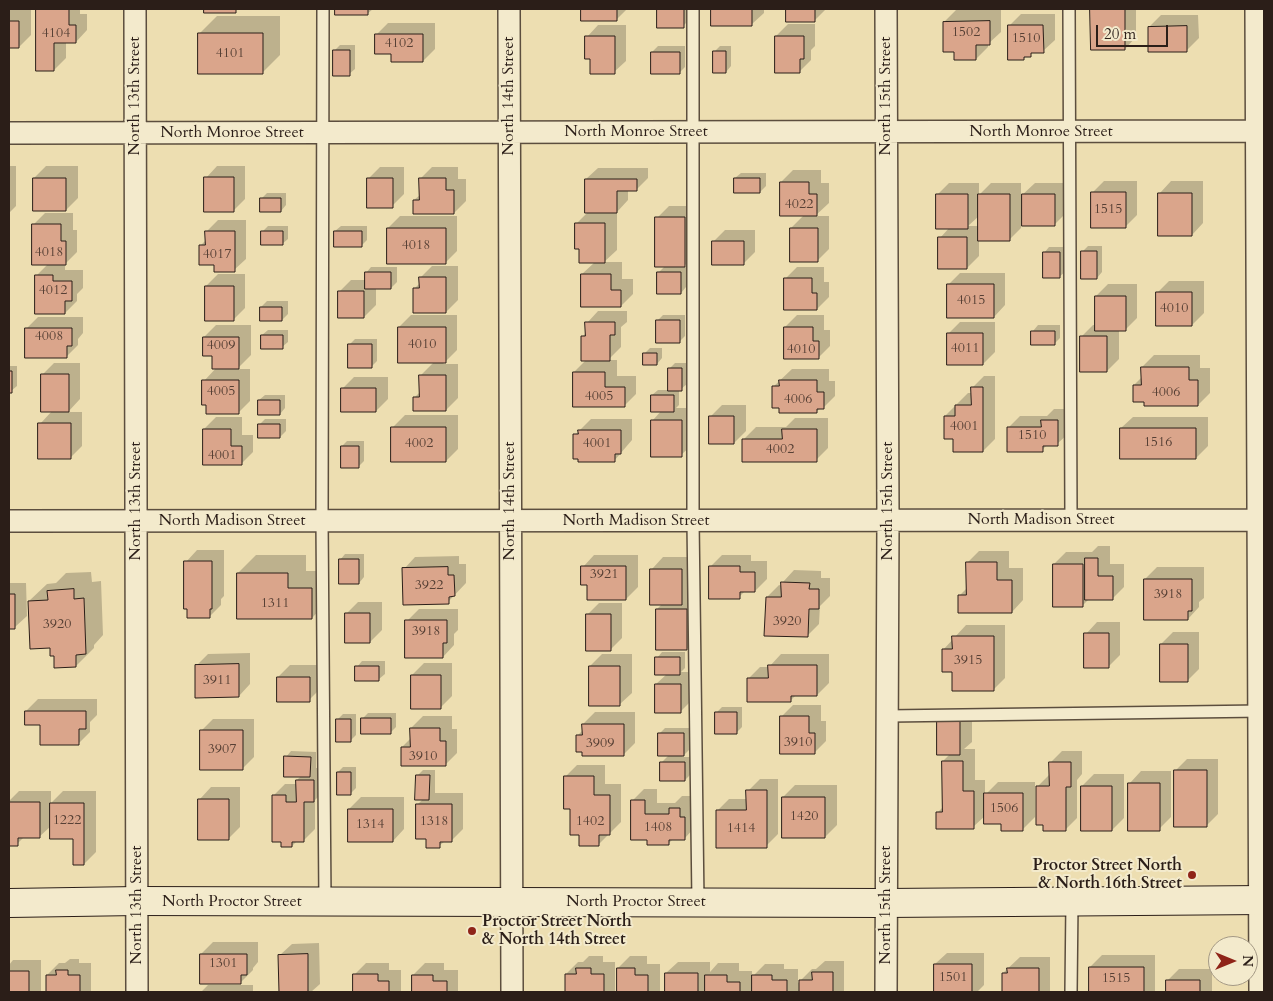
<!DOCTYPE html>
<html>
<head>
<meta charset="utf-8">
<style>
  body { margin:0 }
  #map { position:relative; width:1273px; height:1001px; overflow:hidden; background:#eddeb1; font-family:Cardo,serif }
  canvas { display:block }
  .frame { position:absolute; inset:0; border:10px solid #2b1e18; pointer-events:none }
  .north { position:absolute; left:1208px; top:936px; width:50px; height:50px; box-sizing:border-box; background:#f3eacc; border:1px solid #a39884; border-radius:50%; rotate:90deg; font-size:14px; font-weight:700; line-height:20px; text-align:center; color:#2b1e18 }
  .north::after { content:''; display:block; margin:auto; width:18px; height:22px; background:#8f2418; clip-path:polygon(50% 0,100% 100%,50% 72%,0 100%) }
  .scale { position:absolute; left:1096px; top:25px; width:72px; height:22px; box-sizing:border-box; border:2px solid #2b1e18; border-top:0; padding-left:6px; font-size:15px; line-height:18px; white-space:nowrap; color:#2b1e18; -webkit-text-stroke:4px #f3eacc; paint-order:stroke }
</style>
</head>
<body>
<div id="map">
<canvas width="1273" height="1001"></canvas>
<div class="frame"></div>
<div class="north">N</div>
<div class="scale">20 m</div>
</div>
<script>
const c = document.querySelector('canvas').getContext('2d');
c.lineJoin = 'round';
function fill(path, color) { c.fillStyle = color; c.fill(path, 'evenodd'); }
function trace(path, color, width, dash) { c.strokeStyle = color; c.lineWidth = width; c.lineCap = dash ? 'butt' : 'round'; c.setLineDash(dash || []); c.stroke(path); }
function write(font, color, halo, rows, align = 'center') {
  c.font = font + ' Cardo,serif'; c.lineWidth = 4; c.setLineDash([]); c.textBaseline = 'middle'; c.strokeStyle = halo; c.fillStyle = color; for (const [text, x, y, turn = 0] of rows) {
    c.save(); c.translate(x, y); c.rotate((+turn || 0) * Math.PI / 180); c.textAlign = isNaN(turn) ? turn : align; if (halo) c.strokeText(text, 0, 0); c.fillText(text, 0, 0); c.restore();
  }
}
fill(new Path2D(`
  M9,9H31V35L19,47H9Z
  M38,9H80V14H87V30L76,42H66V58L54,70H38Z
  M337,9H373L367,14H337Z
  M582,9H627L616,20H582Z
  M659,9H695V14L683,26H659Z
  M712,9H764V13L752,24H712Z
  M787,9H826L814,21H787Z
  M1092,9H1136V37L1125,49H1092Z
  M956,10H1001V32L988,44V47L976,59L944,22Z
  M1021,14H1055V40L1043,51H1035L1024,58L1009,26Z
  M1161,15H1198L1199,38L1187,50L1149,27Z
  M217,16H280V55L262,73L199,34Z
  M388,23H435V49L423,61L392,53L376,35Z
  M788,24H815V46L811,50V60L799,72L776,36Z
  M598,25H626V61L614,72L591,58L587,37Z
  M340,45H355V69L349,74L335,50Z
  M658,46H685V67L679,73L652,52Z
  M720,46H731V66L726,72L714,52Z
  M9,166H16V206L9,213Z
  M46,166H78V198L66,210L34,178Z
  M217,166H245V199L233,211L206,178Z
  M380,167H404V194L392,206L368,179Z
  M432,167H458V179H466V201L454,213L414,200L420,195V179Z
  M598,168H648V178L637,189H628V200L617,212V250L604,262H622V279H633V294L621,306L582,274L595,262L580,248L576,224L588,212L586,179Z
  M793,170H821V183H829V203L815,216H829V249L817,261L791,228L804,215L781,182Z
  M741,173H766V186L760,192L735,178Z
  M1104,181H1137V215L1125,227L1092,193Z
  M1171,181H1203V223L1192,235L1160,193Z
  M949,183H979V195L991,183H1021V196L1035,183H1066V213L1054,225H1021V228L1009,240H979V256L967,268L940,238L950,227L937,195ZM979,216V226H968Z
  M267,193H286V205L281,211L261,199Z
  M669,206H696V254L683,267H686V287L681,293L658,273L665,266L657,218Z
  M45,213H73V230H77V252L65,264V270H83V288L77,294V301L65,313L36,276L48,264L33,225Z
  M400,216H457V251L445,263L388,228Z
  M218,220H246V259L234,270L215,264L200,246L206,240V232Z
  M268,226H288V239L282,244L262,232Z
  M341,226H367V240L362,245L335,231Z
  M725,230H755V252L743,264L713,242Z
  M1088,246H1102V272L1097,278L1082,252Z
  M1049,247H1065V272L1059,277L1044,253Z
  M432,266H458V300L446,312L414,289L420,283V278Z
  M371,267H397V282L391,288H376V305L364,317L339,292L351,280H366V273Z
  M797,267H824V282H829V297L817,309L785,279Z
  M960,273H1005V305L994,317L948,285Z
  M218,274H245V308L233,320L206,286Z
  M1169,281H1204V313L1192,325L1157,293Z
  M1108,284H1137V318L1125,330H1119V359L1107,371L1081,337L1093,325H1096V296Z
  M267,301H288V314L282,320L261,307Z
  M598,311H627V322L621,327V347L608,360H617V376H636V394L624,406L574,372L587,359L582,337L587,332V323Z
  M411,315H457V350L443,364H458V398L446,410L415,397L420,392V376L434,362L399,327Z
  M663,315H685V336L679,342L658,320Z
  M797,315H824V330H830V346L818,358L785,327Z
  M38,317H83V333L78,339V345L66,357L26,329Z
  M960,322H995V352L983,364L948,334Z
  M216,325H251V355L237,369H250V401L238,413L204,381L217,367L204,337Z
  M1038,325H1060V338L1054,344L1033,331Z
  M268,330H288V342L282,347L262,335Z
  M355,339H377V361L371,367L349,345Z
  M650,348H662V358L657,364L644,354Z
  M1154,355H1200V368H1210V393L1198,405L1145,400L1134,385L1142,377V367Z
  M54,363H80V399L68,412H82V446L70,458L40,424L52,411L42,375Z
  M675,363H687V384L681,389H679V405L676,408H693V444L681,455L653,420L662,410L652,395L658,390H670V368Z
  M9,366H17V386L11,391H9Z
  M792,369H829V381H835V396L823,408H821L817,411L773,387Z
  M984,376H995V439L983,451L954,437L945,416L968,393H972V388Z
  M354,377H388V399L376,411L342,389Z
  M265,395H285V408L280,414L259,400Z
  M722,405H746V431L734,443L710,417Z
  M1054,409H1069V433L1057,444H1048L1042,450L1008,428L1020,416H1047Z
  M405,415H458V449L446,461L393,427Z
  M216,417H242V435H253V452L241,464L204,429Z
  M1133,417H1208V446L1196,458L1121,428Z
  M795,418H828V448L816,460L744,439L756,427H786Z
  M265,419H286V431L280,437L259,425Z
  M591,419H632V440L614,461L575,435Z
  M347,441H364V461L358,467L342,446Z
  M1098,546H1110V564H1124V587L1112,599H1089L1082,606L1054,564L1066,552H1092Z
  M197,550H224V596L221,599V605L209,617L188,608L186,562Z
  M979,551H1009V568H1023V600L1012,612L960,595L967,588V563Z
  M345,554H364V577L359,583L340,560Z
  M256,555H306V571H329V600L312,618L238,573Z
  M594,555H638V587L626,599L589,583L583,567Z
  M722,555H751V561H767V579L755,591H745L739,597L710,567Z
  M459,556V564H466V583L448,602L404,569L415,557Z
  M663,557H693V592L688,597H698V637L687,649L657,609L662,604L652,569Z
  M1157,567H1204V598L1199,602V607L1188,619L1145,579Z
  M794,570L821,571V578H830V596L820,606L819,624L807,636L767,597L779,585L782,586L783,582Z
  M91,572L92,582L101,581L103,635L94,645V648L76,666L51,647L29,601L47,584L56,583L66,573Z
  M9,583H26L27,616L15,627L9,628Z
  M358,602H382V630L370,642L346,614Z
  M599,603H622V638L610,650L587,615Z
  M419,609H458V630L454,634V645L443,657L407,621Z
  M1097,622H1120V655L1108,667L1086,634Z
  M966,625H1005V678L994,689L954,671L943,650Z
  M1173,632H1199V669L1187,681L1161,644Z
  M662,652H685V668L681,672H692V700L680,712L656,684L667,674L657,658Z
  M250,653V684L239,696L196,666L208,654Z
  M602,654H632V693L620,704L590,666Z
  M781,654H829V683L817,695H796L790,701L748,679L760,667H769Z
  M362,661H385V674L379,679L357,667Z
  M424,663H452V696L440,708L412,675Z
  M290,665H321V688L309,700L278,677Z
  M38,699H97V715L90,722V732L78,744L42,724L26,711Z
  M793,705H821V721H826V741L814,753L781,717Z
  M722,707H742V727L736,733L716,713Z
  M950,710H972V742L964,749H975V780H985V795L998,782H1035V817L1023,829L1003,823L986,815L973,827L937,813L943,807V761L950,754L938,721Z
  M595,712H635V743L623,755L577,736L583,730V724Z
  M368,713H396V727L390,733L362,719Z
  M343,714H356V735L350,741L337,720Z
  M423,716H452V729H457V753L445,765L402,747L411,738V728Z
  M213,719H254V757L242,769L202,730Z
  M665,728H689V750L682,757H690V775L685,780L661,763L669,755L660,733Z
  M291,751L316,752V768H326V789L315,800V829L303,841H297L292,846L273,796L285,784H297V780L301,776L286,757Z
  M1062,751H1082V774L1077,780V818L1065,830L1037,787L1049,775L1050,763Z
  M1187,759H1218V814L1206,826L1175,771Z
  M577,765H605V784H621V822L599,844L580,834L571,808L565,777Z
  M343,767H356V788L350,794L338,772Z
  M423,770H435V793H463V829L451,841H445L439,846L428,838L417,805L423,799L418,775Z
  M1141,771H1171V817L1159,829L1130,783Z
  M1094,774H1124V818L1112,830L1082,786Z
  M760,779H778V834L766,846L717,811L729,799H748V791Z
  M795,785H837V825L825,837L783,797Z
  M211,787H240V827L228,839L200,799Z
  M644,789H657V803H675L682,796H691V806H696V826L685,838H674L668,844L648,838L632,801Z
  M19,791H51V803L63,791H96V852L84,864L75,838L51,826L39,837H24L17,844H9V801Z
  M361,797H404V829L393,841L349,809Z
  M213,942H258V962L253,968V970L241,982L201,954Z
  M319,943L320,984L311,992H280V955L292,944Z
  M947,953H984V985L977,992H935V964Z
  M1102,955H1155V992H1090V967Z
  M589,956H603V962H615V992H566V974L578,962H583Z
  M630,956H647V964H660V992H618V968Z
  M1020,957H1050V992H1003V973Z
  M70,959H79V963H91V992H47V975L59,963H65Z
  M13,960H41V992H9V965Z
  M825,961H844V992H666V973L678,962H710V972L718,963H739V971H752V977L765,964H784V969H798V983L812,969H816Z
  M366,963H389V970H401V992H354V975Z
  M425,963H444V970H458V992H413V975Z
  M1179,969H1212V992H1167V981Z
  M208,985H253V992H201Z`), '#0003');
const building = new Path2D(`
  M36,9H69V25H76V43H54V71H36Z
  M204,9H236V13H204Z
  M335,9H368V15H335Z
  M581,9H617V21H581Z
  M657,9H684V28H657Z
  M711,9H752V26H711Z
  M786,9H815V22H786Z
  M1090,9H1125V50H1091Z
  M9,21H19V48H9Z
  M990,21V45H976V60H954V52H943V22Z
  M1008,25H1043L1044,53H1031V57H1024V60H1008Z
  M1187,26V52H1148V27Z
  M198,33H263V74H198Z
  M375,34H423V62H391V54H375Z
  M585,36H615V74H590V59H585Z
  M775,36H804V59H800V73H775Z
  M333,50H350V76H333Z
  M713,51H726V73H713Z
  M651,52H680V74H651Z
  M204,177H234V212H204Z
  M33,178H66V211H33Z
  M367,178H393V208H367Z
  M419,178H446V190H454V214H413V200H419Z
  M734,178H760V193H734Z
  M585,179H637V191H617V213H585Z
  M780,182H809V194H817V216H780Z
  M1091,192H1126V228H1091Z
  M1158,193H1192V236H1158Z
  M936,194H968V229H936Z
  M978,194H1010V241H978Z
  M1022,194H1055V226H1022Z
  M260,198H281V212H260Z
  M655,217H685V267H655Z
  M575,223H605V263H579V249H575Z
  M32,224H61V241H66V265H32Z
  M387,228H446V264H387Z
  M790,228H818V262H790Z
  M205,231H235V272H214V265H199V245H205Z
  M261,231H283V245H261Z
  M334,231H362V247H334Z
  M938,237H967V269H938Z
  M712,241H744V265H712Z
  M1081,251H1097V279H1081Z
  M1043,252H1060V278H1043Z
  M365,272H391V289H365Z
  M657,272H681V294H657Z
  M581,274H611V290H621V307H581Z
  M35,275H53V281H72V301H65V314H35Z
  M419,277H446V313H413V288H419Z
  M784,278H812V293H817V310H784Z
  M947,284H994V318H947Z
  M205,286H234V321H205Z
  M338,291H364V318H338Z
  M1156,292H1192V326H1156Z
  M1095,296H1126V331H1095Z
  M260,307H282V321H260Z
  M656,320H680V343H656Z
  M585,322H615V335H610V361H581V336H585Z
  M398,327H446V363H398Z
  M784,327H813V341H819V359H784Z
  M25,328H72V346H67V358H25Z
  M1031,331H1055V345H1031Z
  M947,333H983V365H947Z
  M261,335H283V349H261Z
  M1080,336H1107V372H1080Z
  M203,337H239V369H212V356H203Z
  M348,344H372V368H348Z
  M643,353H657V365H643Z
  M1141,367H1189V380H1198V406H1144V402H1133V385H1141Z
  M668,368H682V391H668Z
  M9,371H12V393H9Z
  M573,372H605V387H625V407H573Z
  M41,374H69V412H41Z
  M419,375H446V411H413V397H419Z
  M202,380H239V414H206V405H202Z
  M779,380H817V392H824V409H817V413H779V408H772V386H779Z
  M971,387H983V452H953V439H944V416H955V405H971Z
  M341,388H376V412H341Z
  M651,395H674V412H651Z
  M258,400H280V415H258Z
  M709,416H734V444H709Z
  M651,420H682V457H651Z
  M1041,420H1058V446H1043V452H1007V427H1041Z
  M38,423H71V459H38Z
  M258,424H280V438H258Z
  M391,427H446V462H391Z
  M1120,428H1196V459H1120Z
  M203,429H231V446H242V465H203Z
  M782,429H817V462H742V439H782Z
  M578,430H621V454H615V462H578V459H573V434H578Z
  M341,446H359V468H341Z
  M1085,558H1098V576H1113V600H1085Z
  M339,559H359V584H339Z
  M184,561H212V609H210V618H187V609H184Z
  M966,562H997V580H1012V613H958V595H966Z
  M1053,564H1083V607H1053Z
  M581,566H626V600H587V585H581Z
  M709,566H740V572H755V592H740V599H709Z
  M448,567V575H454L455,596L449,597V604L403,605L402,568Z
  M650,569H682V605H650Z
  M237,573H288V588H312V619H237Z
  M1144,579H1192V611H1188V620H1144Z
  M781,582L810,583L809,589H819V609H809L808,637L764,636L766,597H781Z
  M74,589V599L84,598L86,654L76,655V667L54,668V656H50V648L30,649L28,601L48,600L47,591Z
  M9,594H15V629H9Z
  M656,609H687V650H656Z
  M345,613H370V643H345Z
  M586,614H611V651H586Z
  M405,620H447V643H443V658H405Z
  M1084,633H1109V668H1084Z
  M952,636H994V691H952V672H942V649H952Z
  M1160,644H1188V682H1160Z
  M655,657H680V675H655Z
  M239,664V697L195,698V665Z
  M768,665H817V696H791V702H747V678H768Z
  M355,666H379V681H355Z
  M589,666H620V706H589Z
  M411,675H441V709H411Z
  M277,677H310V702H277Z
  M655,684H681V713H655Z
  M25,711H86V729H79V745H40V725H25Z
  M715,712H737V734H715Z
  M780,716H809V733H815V754H780Z
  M361,718H391V734H361Z
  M336,719H351V742H336Z
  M937,721H960V755H937Z
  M582,724H624V756H582V752H576V735H582Z
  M410,728H440V741H446V766H401V747H410Z
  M200,730H243V770H200Z
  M658,733H684V756H658Z
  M284,756L311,757L310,777H284Z
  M942,761H963V791H974V829H936V812H942Z
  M660,762H685V781H660Z
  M1049,762H1071V787H1066V831H1043V825H1036V786H1049Z
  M1174,770H1207V827H1174Z
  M337,772H351V795H337Z
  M416,775H430L429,800H415Z
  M564,776H594V795H610V835H599V846H579V835H570V809H564Z
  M296,780H314V802H304V842H292V847H281V842H272V795H286V802H296Z
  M1128,783H1160V831H1128Z
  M1081,786H1112V831H1081Z
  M746,790H767V848H716V810H746Z
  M984,793H1023V831H1001V824H984Z
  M782,797H825V838H782Z
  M198,799H229V840H198Z
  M631,800H645V814H669V808H680V817H685V840H669V845H647V840H631Z
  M9,802H40V838H18V846H9Z
  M50,803H84V865H73V839H50Z
  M416,804H452V842H440V848H426V839H416Z
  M348,809H393V842H348Z
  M200,954H247V975H241V984H200Z
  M308,954V992H279L278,955Z
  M934,964H972V992H934Z
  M1089,967H1144V992H1089Z
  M576,968H591V974H604V992H565V974H576Z
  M617,968H635V975H648V992H617Z
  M1007,968H1039V992H1002V973H1007Z
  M56,970H68V975H80V992H46V975H56Z
  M9,971H29V992H9Z
  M812,972H833V992H799V980H812Z
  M665,973H698V992H665Z
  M353,974H378V981H389V992H353Z
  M412,975H433V981H447V992H412Z
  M705,975H727V982H740V992H705Z
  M752,975H772V980H787V992H752Z
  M1166,980H1200V992H1166Z`);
fill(building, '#daa58b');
trace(building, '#2b1e18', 1);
const lane = new Path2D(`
  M323,9L322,521L325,902
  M693,9V521L698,902
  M1069,9L1071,520
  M888,716L1262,711
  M1071,992L1072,902`);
const street = new Path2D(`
  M135,9L137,992
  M509,9L512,992
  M886,9L888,520L886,992
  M1256,9L1260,992
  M9,133L1264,131
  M9,521L1264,520`);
const secondary = new Path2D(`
  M9,903L137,901L885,903L1264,900`);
trace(lane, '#5c4e3e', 14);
trace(street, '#5c4e3e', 24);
trace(secondary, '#2b1e18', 30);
trace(lane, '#f3eacc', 11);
trace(street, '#f3eacc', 21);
trace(secondary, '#f3eacc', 28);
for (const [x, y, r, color] of [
  [1192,875,5,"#8f2418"],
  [472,931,5,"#8f2418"]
]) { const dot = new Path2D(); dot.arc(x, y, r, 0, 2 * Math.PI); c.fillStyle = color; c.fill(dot); trace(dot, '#f3eacc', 2); }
write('14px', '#574035', null, [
  ["1502",966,33],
  ["4104",56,34],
  ["1510",1026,39],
  ["4102",399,44],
  ["4101",230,54],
  ["4022",799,205],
  ["1515",1108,210],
  ["4018",416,246],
  ["4018",49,253],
  ["4017",217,255],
  ["4012",53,291],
  ["4015",971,301],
  ["4010",1174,309],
  ["4008",49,337],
  ["4010",422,345],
  ["4009",221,346],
  ["4011",965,349],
  ["4010",801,350],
  ["4005",221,392],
  ["4006",1166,393],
  ["4005",599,397],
  ["4006",798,400],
  ["4001",964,427],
  ["1510",1032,436],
  ["1516",1158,443],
  ["4002",419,444],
  ["4001",597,444],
  ["4002",780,450],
  ["4001",222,456],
  ["3921",604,575],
  ["3922",429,586],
  ["3918",1168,595],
  ["1311",275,604],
  ["3920",787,622],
  ["3920",57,625],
  ["3918",426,632],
  ["3915",968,661],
  ["3911",217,681],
  ["3910",798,743],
  ["3909",600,744],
  ["3907",222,750],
  ["3910",423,757],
  ["1506",1004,809],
  ["1420",804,817],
  ["1222",67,821],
  ["1318",434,822],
  ["1402",590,822],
  ["1314",370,825],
  ["1408",658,828],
  ["1414",741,829],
  ["1301",223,964],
  ["1501",953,978],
  ["1515",1116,979]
]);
write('16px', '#2b1e18', '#f3eacc', [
  ["North 13th Street",135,96,-90],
  ["North 14th Street",509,96,-90],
  ["North 15th Street",886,96,-90],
  ["North Monroe Street",636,132],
  ["North Monroe Street",1041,132],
  ["North Monroe Street",232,133],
  ["North 13th Street",136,501,-90],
  ["North 14th Street",510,501,-90],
  ["North 15th Street",888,501,-90],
  ["North Madison Street",1041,520],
  ["North Madison Street",232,521],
  ["North Madison Street",636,521],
  ["North Proctor Street",232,902],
  ["North Proctor Street",636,902],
  ["North 13th Street",137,905,-90],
  ["North 15th Street",886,905,-90]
]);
write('bold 16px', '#2b1e18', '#f3eacc', [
  ["Proctor Street North",1182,866],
  ["& North 16th Street",1182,884],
  ["Proctor Street North",482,922,"left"],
  ["& North 14th Street",482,940,"left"]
], 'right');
</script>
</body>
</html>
